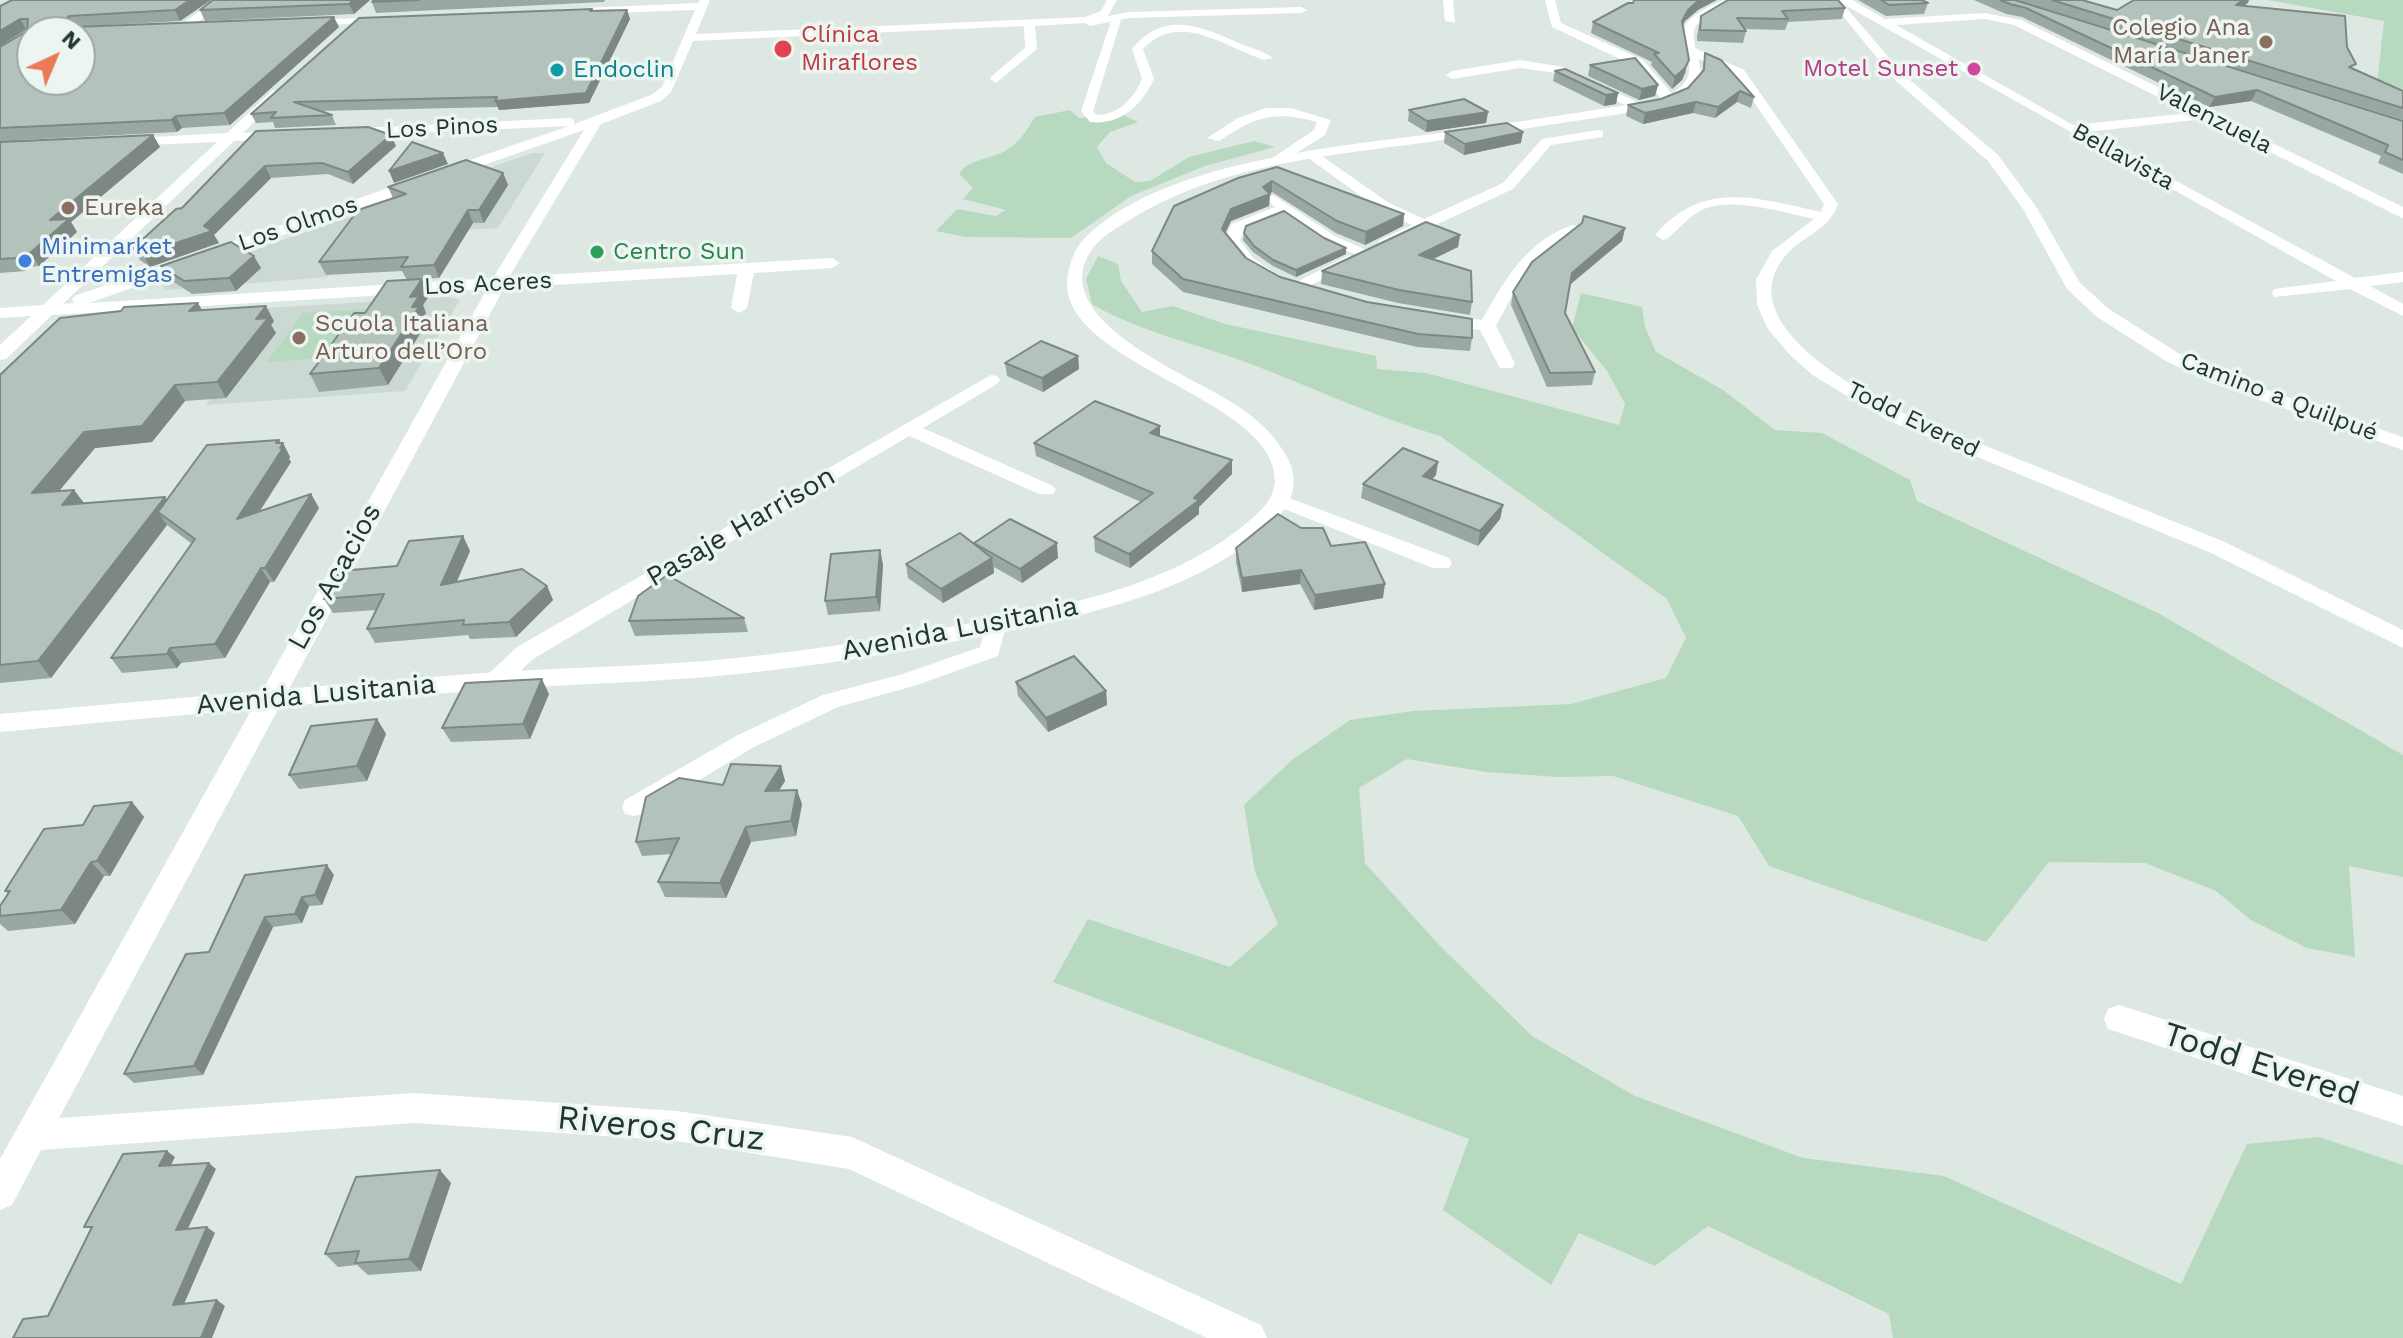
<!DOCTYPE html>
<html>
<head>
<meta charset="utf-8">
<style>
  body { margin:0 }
  #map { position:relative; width:2403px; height:1338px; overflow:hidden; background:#dde8e3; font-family:"Work Sans",sans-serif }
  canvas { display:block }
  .north { position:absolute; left:16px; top:16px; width:80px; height:80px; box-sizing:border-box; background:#edf5f1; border:2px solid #9ba9a4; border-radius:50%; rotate:44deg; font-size:22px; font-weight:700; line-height:32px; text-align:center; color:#203730 }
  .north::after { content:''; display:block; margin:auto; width:28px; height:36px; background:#eb7a59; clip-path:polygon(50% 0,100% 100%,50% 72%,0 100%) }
</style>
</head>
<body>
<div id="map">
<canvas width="2403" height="1338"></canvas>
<div class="north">N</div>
</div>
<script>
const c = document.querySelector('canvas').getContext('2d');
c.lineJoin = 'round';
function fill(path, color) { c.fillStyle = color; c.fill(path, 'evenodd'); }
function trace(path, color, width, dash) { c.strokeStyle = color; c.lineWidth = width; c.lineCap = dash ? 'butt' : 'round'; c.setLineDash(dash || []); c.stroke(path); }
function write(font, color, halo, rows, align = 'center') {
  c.font = font + ' "Work Sans",sans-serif'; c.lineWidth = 7; c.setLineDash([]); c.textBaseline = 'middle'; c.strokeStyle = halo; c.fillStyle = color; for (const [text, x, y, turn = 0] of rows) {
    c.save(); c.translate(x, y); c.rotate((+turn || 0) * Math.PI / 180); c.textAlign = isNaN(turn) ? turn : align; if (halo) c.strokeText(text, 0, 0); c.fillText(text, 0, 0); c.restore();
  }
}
fill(new Path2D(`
  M532,153H545L498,228L357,237L327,277L166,290L160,283Z
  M450,297L460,300L405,391L206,405L238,363L182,313Z`), '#ccd8d2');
fill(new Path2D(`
  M2268,0H2403V102L2376,94L2384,21Z
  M1070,110L1079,118L1121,114L1138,122L1110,132L1097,147L1106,163L1135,182L1150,181L1189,157L1254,141L1275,147L1205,166L1131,196L1071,238L965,237L936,231L957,209L996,216L1006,210L963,199L973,188L959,174C970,158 989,160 1005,151C1019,143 1027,130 1035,117Z
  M1098,256L1118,264L1121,281L1142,312L1173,306L1225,324L1376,356L1377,369L1426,373L1619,425L1625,404L1607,371L1572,328L1581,293L1642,307L1645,327L1656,352L1723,390L1775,430L1822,433L1910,480L1917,501L2158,613L2403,755V877L2349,866L2355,957L2307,948L2251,920L2216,891L2145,863L2049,862L1986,942L1769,866L1738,816L1613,776L1558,777L1486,772L1407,759L1359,788L1365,863L1439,945L1532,1036L1635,1096L1803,1158L1944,1176L2181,1284L2247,1144L2319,1137L2403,1165V1338H1893L1889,1314L1708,1226L1655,1266L1579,1233L1551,1285L1443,1210L1469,1139L1053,982L1088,919L1230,967L1278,924L1255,872L1244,805L1292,760L1350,720L1413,711L1571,704L1666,678L1686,638L1667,599L1440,436C1372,416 1307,385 1240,360C1190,342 1138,331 1092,304L1086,279Z
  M368,309L335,357L267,362L303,313Z`), '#b7d9bf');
fill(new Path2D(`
  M1112,18L1121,20L1093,111L1097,115C1119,115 1134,98 1142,79L1132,49C1164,10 1199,26 1239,43C1250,48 1264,51 1273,58L1264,60C1223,46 1179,11 1143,49L1154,79C1142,105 1120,126 1090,122L1081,111Z
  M995,619L1003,621L1006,626L998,656L917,685L838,707L754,747L643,814L634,816L625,814L622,807L625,800L738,735L823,695L903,674L980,647L987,621Z`), '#fff');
fill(new Path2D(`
  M215,0H227L187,30H179V26Z
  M700,0H710L696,34L1085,17L1101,11L1107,0H1117L1108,16L1129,12L1301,7L1307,10L1301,13L1129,18L1090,26L1085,23L1035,26L1037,49L996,83L990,79L992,76L1025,48L1024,26L693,41L671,92L661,101L601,124L509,277L832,258L840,263L832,268L754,273L747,308L739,313L731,308L737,274L504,288L59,1118L414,1093L677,1111L852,1137L1261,1325L1267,1338H1207L849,1169L677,1141L414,1123L41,1150L12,1205L0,1210V1159L487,289L52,315L6,359L0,360V345L31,316L0,318V308L43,305L217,142L122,146L115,142L117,139L227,133L273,90L283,93L243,133L281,131L288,135L286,138L234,141L63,304L74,303L72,300L74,296L569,126L346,136L341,135V129L569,118L574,119V124L651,95L662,87L695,10L560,15L554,12L560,9L698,3ZM584,130L493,278L89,303Z
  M1443,0H1453L1455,23L1445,21Z
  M1545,0H1555L1561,23L1643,60L1674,96V102H1664L1635,66L1552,27Z
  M1830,0H1852L1885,19L1985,13L2021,20L2403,207V218L2398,216L2204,119L2086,132L2355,278L2403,272V282L2370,286L2403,304V316L2350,289L2274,297L2272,293L2274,289L2336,281L1843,4L1903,74L1998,155L2037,208L2080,283L2109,309L2178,353L2221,374L2403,437V450L2209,382L2166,361L2097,317L2067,289L2023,209L1988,161L1895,80ZM1985,19L2014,25L2190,113L2073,125L1896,25Z
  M391,17V21L387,22L304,26L298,23L304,20Z
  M0,32L32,31L36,32H32V37L0,38Z
  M1690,46L1744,70L1838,204C1829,231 1803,235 1786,255C1729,321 1854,388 1901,412L2225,542L2403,630V648L2209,552L1887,420L1814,376L1790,355L1768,329L1757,305L1756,280L1772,251L1814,219C1785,213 1730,196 1702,210C1689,216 1679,229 1668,238L1663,240L1655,235C1703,179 1757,198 1821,212L1824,204L1736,76L1686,53V47Z
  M1520,60L1563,67L1645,106L1634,109L1556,73L1520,68L1452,79L1446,75L1452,71Z
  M1266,108H1291L1331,120L1325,135L1276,166L1269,162L1271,159L1314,130L1317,122C1273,110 1255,117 1219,141L1207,138L1238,118Z
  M1598,130L1603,131V137L1551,145L1513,189L1386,248L1378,243L1380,240L1412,225L1379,209L1304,155L1316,152L1389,203L1424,219L1503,183L1542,139Z
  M1273,195L1335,236L1373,253L1365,258L1325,242L1284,214L1244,230L1240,240L1253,258L1272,271L1270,274C1248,278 1235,255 1224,240L1232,224L1275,207L1266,199Z
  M1573,225L1578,227V233L1543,257L1522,277L1496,326L1515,364L1512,368H1500L1480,330L1436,324L1433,320L1442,315L1482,320C1503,282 1528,239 1573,225Z
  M1349,255L1357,260L1355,263L1305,288L1299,290L1291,285Z
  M991,375L997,376L1000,380L997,384L923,428L1053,486L1056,490L1053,494H1039L909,436L533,659C520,671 505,691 485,686L482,680L517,647Z
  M1281,495L1449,558L1452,563L1449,568H1433L1274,505L1271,501L1274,497Z
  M2119,1005L2403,1096V1126L2108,1029L2104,1019L2108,1009Z`), '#fff');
fill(new Path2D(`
  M1724,0H1738L1696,25C1690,41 1698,51 1700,67C1705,103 1645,110 1621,114C1562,123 1502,132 1443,140C1340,155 1230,161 1138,215C1123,224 1104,234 1093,248C1041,318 1190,375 1233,403C1253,416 1269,429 1282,449C1299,473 1298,497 1276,519C1207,588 1102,611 1009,631C910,651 809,668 708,677C630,683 551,685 472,691C315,703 157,717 0,732V714C157,700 313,686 470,674C548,668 627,667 705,661C795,653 884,639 972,623C1071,605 1186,583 1261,510C1269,502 1274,493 1275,481C1277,394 1043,363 1069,269C1072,258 1075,249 1083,240C1156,163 1332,147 1432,134C1495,125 1558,116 1621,106C1640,103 1673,99 1685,82C1705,55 1644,33 1724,0Z`), '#fff');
fill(new Path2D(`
  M211,0L180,21L74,27H339L230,125L182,128L177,132L0,141V47L27,31V30L0,46V6Z
  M370,0L354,14L205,21L200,10Z
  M374,0H605L604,2L376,13L372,2Z
  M1858,0H1922L1928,3L1924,14L1886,16Z
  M1974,0H2015L2403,121V174L2378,163L2381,156L2251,101L2209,107L2022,17L2006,14Z
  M2017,0H2082L2117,10L2134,0H2249L2244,6L2347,47L2353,69L2403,91V120Z
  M1633,3L1698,10L1685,21L1683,25L1686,72L1682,80L1672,89L1651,65L1652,62L1591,33L1593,22Z
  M1845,8L1842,19L1788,22L1785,30L1744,29L1746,31L1743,43L1697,41V36L1701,16Z
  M627,10L630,19L589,103L499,110L498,107L320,111L332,115L336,125L275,128L273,122L256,123L251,114L593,11Z
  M1705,53L1754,97L1751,108L1737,102L1715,118L1693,113L1643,124L1626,116L1628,105L1661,99L1688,88L1702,73Z
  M1590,65L1658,85L1655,96L1639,100L1588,76Z
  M1555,71L1618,93L1616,104L1604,106L1553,81Z
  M1409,110L1488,112L1486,123L1426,132L1408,121Z
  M256,131L396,146L353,184L328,174L271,178L214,235L219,243L150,267L140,260L133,248L182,208Z
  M1445,132L1521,143L1464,155L1444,143Z
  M153,135L160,147L71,222L77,232L39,266L30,267L25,271L0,273V141Z
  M1277,167L1404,214L1403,226L1365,245L1336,233L1272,192L1270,194L1269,206L1231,221L1225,234L1246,258L1280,277L1472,338L1470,351L1417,347L1183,292L1152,264V251Z
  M503,173L508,185L484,223H473L439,278L422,279L429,296L423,305L426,313L423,317L426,324L388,385L319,392L310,374L365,313L407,280L402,271L326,275L319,262L393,198L388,187Z
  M1625,228L1622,241L1570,285L1565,313L1595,372L1592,385L1547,387L1511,305L1513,292Z
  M1244,233L1346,254L1296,277L1273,266L1253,252L1243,240Z
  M1460,235L1458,247L1433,259L1472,302L1470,315L1398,303L1321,284L1322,271Z
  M161,266L261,268L236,291L192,294L168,278Z
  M202,310L274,321L271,325L276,333L226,398L185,401L152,442L95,448L59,491L74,490L84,503L165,497L167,500L283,443L290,457L289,459L291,462L259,511L311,494L319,508L274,582H270L225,658L181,663L177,668L122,673L111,658L192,544L167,525L51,678L0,683V375Z
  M1078,356L1079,369L1043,392L1007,376L1005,363Z
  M1160,437L1232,460V474L1199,507V514L1130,568L1095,552L1094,537L1141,502L1036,456L1034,443Z
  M1436,475L1432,480L1503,505L1500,519L1478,546L1361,498L1363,484Z
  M463,536L470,551L456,582L547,586L553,600L516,637L470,639L468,635L375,643L367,629L376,610L333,613L324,599Z
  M974,544L1058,558L1022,583L994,567V573L943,603L908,578L906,564Z
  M1331,546L1383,598L1314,610L1300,584L1242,592L1236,562V548Z
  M880,550L883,565L880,611L828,615L825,601Z
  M744,618L748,632L635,636L629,621Z
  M1016,682L1106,691L1107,705L1048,732L1018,696Z
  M549,694L530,739L451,742L442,728Z
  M377,719L386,734L367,781L299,789L289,775Z
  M781,766L785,781L779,790L802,804L796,836L751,842L726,898L665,897L658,882L672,854L642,856L636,842L723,785Z
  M132,802L144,817L110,876H104L75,924L8,931L0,924V906L8,894L5,891Z
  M334,875L322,905L309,906L302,923L273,927L203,1075L134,1083L124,1074L209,952Z
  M451,1183L421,1271L368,1275L357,1265L338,1267L325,1254Z`), '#9aa8a2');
fill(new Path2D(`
  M190,0H211L180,21L175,10Z
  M354,0H370L354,14L349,4Z
  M1699,0H1717L1698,10L1685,21L1679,32L1682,21L1688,10Z
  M2243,0H2249L2248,3L2231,15L2236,5Z
  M627,10L630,19L589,103L499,110L495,101Z
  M69,16L75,26L69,32L62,23Z
  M334,17L339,27L230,125L224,113Z
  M20,19L26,29L0,46V31Z
  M1689,60L1682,80L1672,89L1675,77Z
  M1658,85L1655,96L1639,100L1642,89Z
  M2257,90L2251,101L2209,107L2215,97Z
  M1740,91L1737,102L1715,118L1718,107Z
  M1618,93L1616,104L1604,106L1606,95Z
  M1696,102L1693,113L1643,124L1645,113Z
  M1488,112L1486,123L1426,132L1427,121Z
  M176,116L182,128L177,132L171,120Z
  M1523,132L1521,143L1464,155L1465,144Z
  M153,135L160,147L71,222L77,232L39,266L30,253L50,220Z
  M391,135L396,146L353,184L348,172Z
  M443,153L448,164L394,183L389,171Z
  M265,166L271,178L214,235L219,243L150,267L143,254L204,226Z
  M503,173L508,185L484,223L479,210Z
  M1272,181V192L1269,194H1270L1269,206L1231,221L1221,242L1222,229L1231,209Z
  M468,210L473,223L439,278L434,265Z
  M1404,214L1403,226L1365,245L1366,232Z
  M1625,228L1622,241L1569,285L1572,273Z
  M1460,235L1458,247L1417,267L1419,255Z
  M1346,248V254L1296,277V270Z
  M21,254L30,267L25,271L16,258Z
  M254,256L261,268L236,291L229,278Z
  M422,279L429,296L423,305L426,313L423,317L426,324L388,385L379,368L410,297Z
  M198,303L206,317L189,311Z
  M266,306L274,321L271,325L276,333L226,398L217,382L256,319Z
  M1078,356L1079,369L1043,392L1042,378Z
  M175,385L185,401L152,442L95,448L44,509L32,493L84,432Z
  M1160,426V440L1150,433Z
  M279,440L282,445L283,443L290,457L289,459L291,462L246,533L237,519Z
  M1232,460V474L1199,507V514L1130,568L1129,554L1194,498Z
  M1438,462L1436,475L1421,490L1423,476Z
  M74,490L86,506L62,505Z
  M311,494L319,508L274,582L265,568Z
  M165,497L176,513L158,512L167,525L51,678L38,661Z
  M1503,505L1500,519L1478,546L1480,531Z
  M463,536L470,551L449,600L441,585Z
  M1057,543L1058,558L1022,583L1020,569Z
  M880,550L883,565L880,611L876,597Z
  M992,558L994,573L943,603L941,589Z
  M261,568L270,582L225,658L215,644Z
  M1301,570L1300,584L1242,592V578Z
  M1385,584L1383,598L1314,610L1315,595Z
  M547,586L553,600L516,637L509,622Z
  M170,648L181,663L177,668L167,654Z
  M542,679L549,694L530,739L523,724Z
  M1106,691L1107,705L1048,732L1046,718Z
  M377,719L386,734L367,781L357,766Z
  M781,766L785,781L770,805L765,791Z
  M797,790L802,804L796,836L791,821Z
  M132,802L144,817L110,876L97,861Z
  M746,827L751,842L726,898L720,883Z
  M91,862L104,876L75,924L61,910Z
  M327,865L334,875L322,905L315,895Z
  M302,897L309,906L302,923L295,914Z
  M265,917L273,927L203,1075L194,1066Z
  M167,1151L175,1157L167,1173L159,1166Z
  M209,1163L216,1169L184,1237L176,1230Z
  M440,1170L451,1183L421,1271L409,1259Z
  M207,1227L215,1233L181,1311L173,1305Z
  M217,1300L225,1306L212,1338H201Z`), '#7d8884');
const building = new Path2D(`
  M12,0H190L175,10L69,16L62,23L74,27L334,17L224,113L176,116L171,120L0,128V47L27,31L28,19H20L0,31V6ZM32,32H80V80H32Z
  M213,0H354L349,4L200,10Z
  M374,0H419L372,2Z
  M1634,0H1699L1688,10L1682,21L1689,60L1685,68L1675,77L1654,54L1659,53L1593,22L1628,3H1633Z
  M1728,0H1838L1845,8L1782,11L1788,19L1737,18L1746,31L1700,30L1701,16Z
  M1881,0H1922L1928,3L1889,5Z
  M2000,0H2015L2403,121V160L2385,152L2388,145L2257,90L2215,97L2026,8L2010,4Z
  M2052,0H2082L2117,10L2134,0H2243L2236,5L2345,16L2347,47L2356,64L2349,67L2403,91V108Z
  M592,9L590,11L627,10L586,93L495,101L497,97L294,102L332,115L271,118L276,112L251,114L359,18Z
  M1705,53L1721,60L1754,97L1740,91L1718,107L1696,102L1645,113L1628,105L1661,99L1688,88L1704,70Z
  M1635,58L1658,85L1642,89L1590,65Z
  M1565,69L1618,93L1606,95L1555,71Z
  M1464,99L1488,112L1427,121L1409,110Z
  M1507,123L1523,132L1465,144L1445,132Z
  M368,127L391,135L348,172L322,163L265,166L204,226L212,231L143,254L133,248L176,209L182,208L256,131Z
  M153,135L50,220L69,219L30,253L21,254L16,258L0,259V142Z
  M412,142L443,153L389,171Z
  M466,160L503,173L479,210H468L434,265L401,267L408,257L319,262L358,210L406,194L388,187Z
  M1277,167L1404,214L1366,232L1337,221L1272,181L1263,187L1270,194L1231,209L1222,229L1246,258L1280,277L1367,302L1472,319V338L1418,334L1183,279L1152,251L1174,206L1238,178Z
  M1284,211L1324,238L1346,248L1296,270L1273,260L1254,246L1244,233L1246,226Z
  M1584,216L1625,228L1572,273L1565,313L1595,372L1550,373L1513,292L1532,262L1582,223Z
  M1426,222L1460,235L1419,255L1471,271L1472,302L1399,290L1322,271Z
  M231,242L254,256L229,278L184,281L161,266Z
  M422,279L410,297L419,296L412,307H419L379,368L310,374L354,313H365L387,281Z
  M198,303L189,311L266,306L256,319L268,318L217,382L175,385L142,426L84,432L32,493L74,490L62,505L165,497L38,661L0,665V375L60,318L121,311L124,307Z
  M1041,341L1078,356L1042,378L1005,363Z
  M1095,401L1160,426L1150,433L1232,460L1194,498L1199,500L1129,554L1094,537L1153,493L1034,443Z
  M279,440L276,443H283L280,448H283L237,519L311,494L265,568H261L215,644L170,648L167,654L111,658L195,539L158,512L207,445Z
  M1403,448L1438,462L1423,476L1503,505L1480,531L1363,484Z
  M1278,514L1301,528H1323L1331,546L1365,542L1385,584L1315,595L1301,570L1242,578L1236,548Z
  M1010,519L1057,543L1020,569L974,543Z
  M960,533L992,558L941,589L906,564Z
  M463,536L441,585L522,569L547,586L509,622L463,625L464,620L367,629L384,594L324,599L340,571L397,566L409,541Z
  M880,550L876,597L825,601L831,554Z
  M667,575L744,618L629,621L638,596Z
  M1074,656L1106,691L1046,718L1016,682Z
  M542,679L523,724L442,728L465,683Z
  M377,719L357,766L289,775L311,726Z
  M731,764L781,766L765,791L797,790L791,821L746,827L720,883L658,882L679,838L636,842L646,797L679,778L723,785Z
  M132,802L97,861L91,862L61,910L0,916V906L10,891H5L44,829L83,825L94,806Z
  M327,865L315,895L302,897L295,914L265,917L194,1066L124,1074L186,954L209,952L245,875Z
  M167,1151L159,1166L209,1163L176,1230L207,1227L173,1305L217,1300L201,1338H13L23,1319L48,1316L92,1227H84L123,1154Z
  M440,1170L409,1259L355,1263L359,1251L325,1254L356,1177Z`);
fill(building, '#b3c3bc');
trace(building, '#7d8884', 2);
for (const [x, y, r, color] of [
  [2266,42,8,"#8d6e63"],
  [783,49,10,"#e0444e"],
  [1974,69,8,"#d1479c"],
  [557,70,8,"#0f9aa8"],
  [68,208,8,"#8d6e63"],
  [597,252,8,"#2e9e5b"],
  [25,261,8,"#3f7fe0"],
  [299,338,8,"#8d6e63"]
]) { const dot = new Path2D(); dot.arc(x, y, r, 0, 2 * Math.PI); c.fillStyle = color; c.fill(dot); trace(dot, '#edf5f1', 3); }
write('24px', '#785e54', '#edf5f1', [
  ["Colegio Ana",2250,28,"right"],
  ["María Janer",2250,56,"right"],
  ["Eureka",84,208],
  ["Scuola Italiana",315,324],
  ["Arturo dell’Oro",315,352]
], 'left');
write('24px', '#be3a42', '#edf5f1', [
  ["Clínica",801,35],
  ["Miraflores",801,63]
], 'left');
write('24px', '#b23c85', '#edf5f1', [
  ["Motel Sunset",1958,69]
], 'right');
write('24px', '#0d838f', '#edf5f1', [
  ["Endoclin",573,70]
], 'left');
write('24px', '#203730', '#edf5f1', [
  ["Valenzuela",2214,119,27],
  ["Los Pinos",442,128,-3],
  ["Bellavista",2123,157,29],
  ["Los Olmos",298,224,-19],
  ["Los Aceres",488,284,-3],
  ["Camino a Quilpué",2279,397,21],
  ["Todd Evered",1913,420,26]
]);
write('24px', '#366cbe', '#edf5f1', [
  ["Minimarket",41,247],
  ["Entremigas",41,275]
], 'left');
write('24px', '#27864d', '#edf5f1', [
  ["Centro Sun",613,252]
], 'left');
write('28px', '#203730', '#edf5f1', [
  ["Pasaje Harrison",741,527,-30],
  ["Los Acacios",335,577,-61],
  ["Avenida Lusitania",960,629,-11],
  ["Avenida Lusitania",316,695,-5]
]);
write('34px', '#203730', '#edf5f1', [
  ["Todd Evered",2261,1065,18],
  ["Riveros Cruz",661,1129,6]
]);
</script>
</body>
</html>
